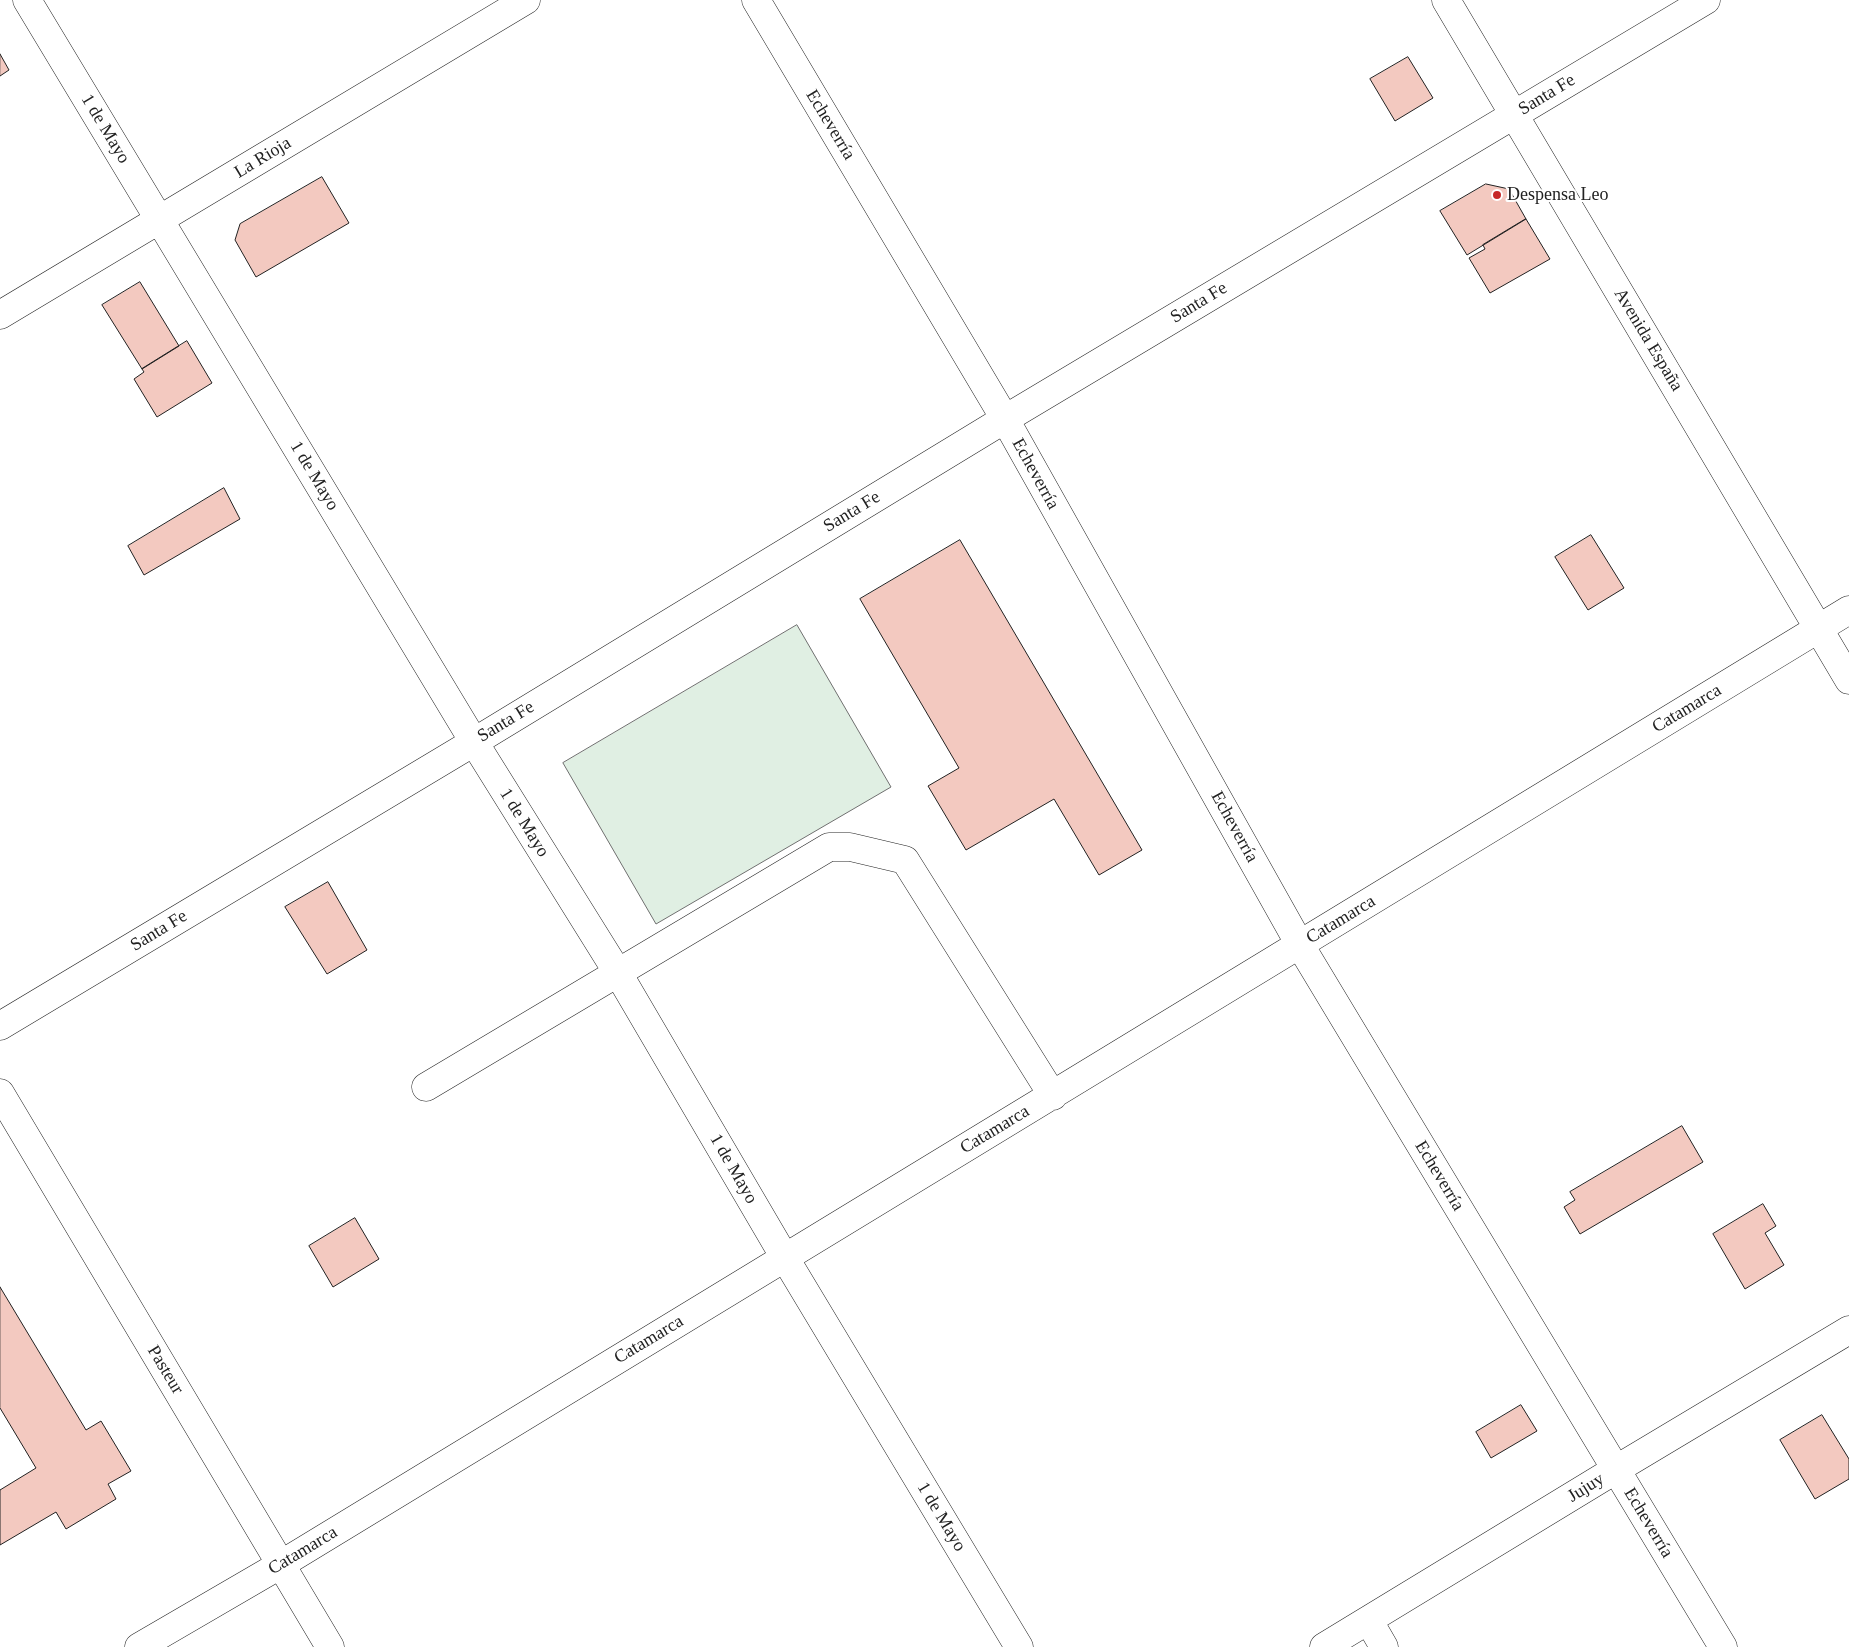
<!DOCTYPE html>
<html>
<head>
<meta charset="utf-8">
<style>
  body { margin:0 }
  canvas { display:block; background:#fff }
</style>
</head>
<body>
<canvas width="1849" height="1647"></canvas>
<script>
const c = document.querySelector('canvas').getContext('2d');
c.lineJoin = 'round';
function fill(path, color) { c.fillStyle = color; c.fill(path, 'evenodd'); }
function trace(path, color, width, dash) { c.strokeStyle = color; c.lineWidth = width; c.lineCap = dash ? 'butt' : 'round'; c.setLineDash(dash || []); c.stroke(path); }
function write(font, color, halo, rows, align = 'center') {
  c.font = font + ' Georgia,serif'; c.lineWidth = 4; c.setLineDash([]); c.textBaseline = 'middle'; c.strokeStyle = halo; c.fillStyle = color; for (const [text, x, y, turn = 0] of rows) {
    c.save(); c.translate(x, y); c.rotate((+turn || 0) * Math.PI / 180); c.textAlign = isNaN(turn) ? turn : align; if (halo) c.strokeText(text, 0, 0); c.fillText(text, 0, 0); c.restore();
  }
}
const green = new Path2D(`
  M797,625L891,787L656,924L563,763Z`);
fill(green, '#e0efe3');
trace(green, '#6f6f6f', 1);
const building = new Path2D(`
  M0,54L9,70L0,76Z
  M1408,57L1433,98L1395,121L1370,79Z
  M322,177L349,223L256,277L235,240L240,224Z
  M1486,184L1509,189L1526,219L1467,255L1440,211Z
  M1526,219L1550,259L1490,293L1469,258L1485,249L1483,245Z
  M140,282L179,346L142,369L102,305Z
  M187,341L212,383L157,417L134,379L144,372L142,369Z
  M224,488L240,519L144,575L128,546Z
  M1591,535L1624,588L1588,610L1555,557Z
  M960,540L1142,850L1099,875L1054,799L966,850L928,786L959,768L860,599Z
  M328,882L367,950L327,974L285,907Z
  M1682,1126L1703,1162L1580,1234L1564,1207L1575,1200L1570,1192Z
  M1763,1204L1776,1226L1765,1233L1784,1265L1745,1289L1713,1234Z
  M355,1218L379,1259L333,1287L309,1246Z
  M0,1287L86,1430L101,1421L131,1471L108,1484L116,1499L66,1529L56,1512L0,1545V1490L36,1468L0,1408Z
  M1521,1405L1537,1431L1491,1458L1476,1432Z
  M1822,1415L1849,1459V1479L1815,1499L1780,1440Z`);
fill(building, '#f3c9c0');
trace(building, '#222', 1);
const minor = new Path2D(`
  M27,0L474,742L618,973L785,1258L1019,1647
  M756,0L1005,419L1300,945L1723,1647
  M1446,0L1849,680
  M0,315L526,0
  M0,1026L474,742L1005,419L1706,0
  M426,1087L829,847H850L905,860L1053,1096
  M0,1093L330,1647
  M1369,1621L1384,1647
  M139,1647L280,1565L1849,610
  M1324,1647L1615,1470L1849,1330`);
trace(minor, '#222', 29);
trace(minor, '#fff', 28);
for (const [x, y, r, color] of [
  [1497,195,5,"#c62828"]
]) { const dot = new Path2D(); dot.arc(x, y, r, 0, 2 * Math.PI); c.fillStyle = color; c.fill(dot); trace(dot, '#fff', 2); }
write('18px', '#222', '#fff', [
  ["Santa Fe",1547,95,-31],
  ["Echeverría",830,125,59],
  ["1 de Mayo",105,129,59],
  ["La Rioja",263,158,-31],
  ["Santa Fe",1199,303,-31],
  ["Avenida España",1648,340,59],
  ["Echeverría",1035,474,61],
  ["1 de Mayo",314,476,59],
  ["Santa Fe",852,512,-31],
  ["Catamarca",1687,709,-31],
  ["Santa Fe",506,722,-31],
  ["1 de Mayo",524,823,58],
  ["Echeverría",1234,827,61],
  ["Catamarca",1341,920,-31],
  ["Santa Fe",159,931,-31],
  ["Catamarca",995,1130,-31],
  ["1 de Mayo",733,1169,60],
  ["Echeverría",1439,1176,59],
  ["Catamarca",649,1340,-31],
  ["Pasteur",165,1370,59],
  ["Jujuy",1586,1488,-32],
  ["1 de Mayo",941,1517,59],
  ["Echeverría",1648,1523,59],
  ["Catamarca",303,1551,-31]
]);
write('18px', '#222', '#fff', [
  ["Despensa Leo",1507,195]
], 'left');
</script>
</body>
</html>
